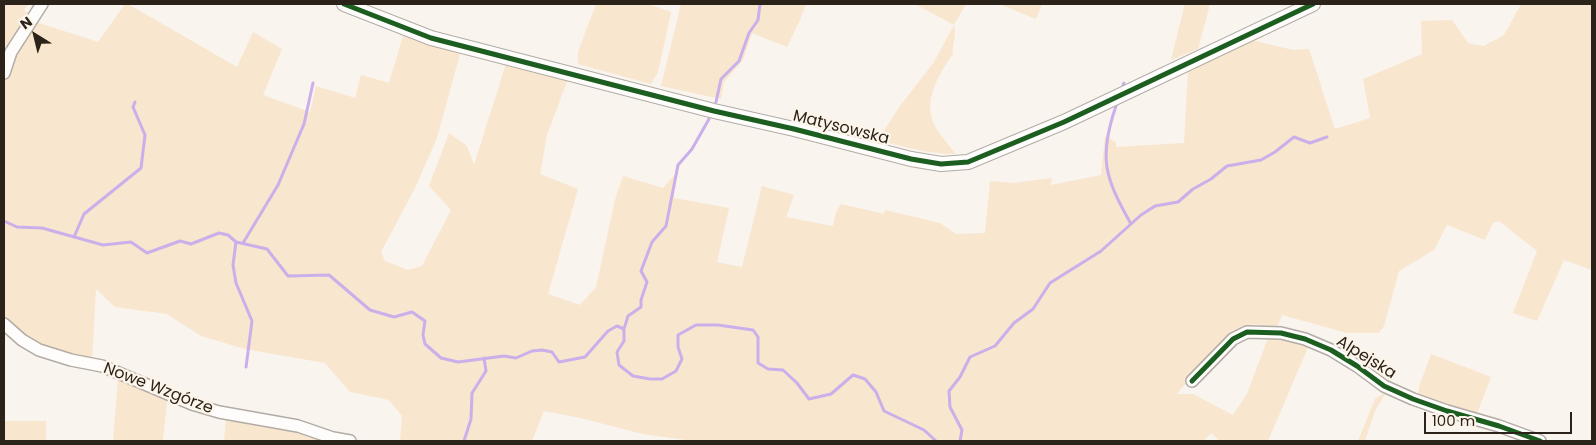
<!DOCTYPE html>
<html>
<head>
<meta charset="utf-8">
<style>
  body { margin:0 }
  #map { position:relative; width:1596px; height:445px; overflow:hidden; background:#f9f4ee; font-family:Poppins,sans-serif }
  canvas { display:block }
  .frame { position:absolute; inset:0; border:5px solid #2b2319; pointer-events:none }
  .north { position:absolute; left:10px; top:10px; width:50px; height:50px; -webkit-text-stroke:4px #fdf5ea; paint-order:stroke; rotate:324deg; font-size:14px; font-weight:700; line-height:20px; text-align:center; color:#2b2319 }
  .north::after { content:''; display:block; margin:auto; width:18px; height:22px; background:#2b2319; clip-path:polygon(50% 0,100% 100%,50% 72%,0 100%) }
  .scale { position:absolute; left:1424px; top:412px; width:148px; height:22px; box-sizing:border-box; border:2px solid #2b2319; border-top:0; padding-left:6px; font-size:15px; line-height:18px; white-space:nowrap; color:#2b2319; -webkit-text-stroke:4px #fdf5ea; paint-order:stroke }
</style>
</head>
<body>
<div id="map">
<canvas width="1596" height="445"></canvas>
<div class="frame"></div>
<div class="north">N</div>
<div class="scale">100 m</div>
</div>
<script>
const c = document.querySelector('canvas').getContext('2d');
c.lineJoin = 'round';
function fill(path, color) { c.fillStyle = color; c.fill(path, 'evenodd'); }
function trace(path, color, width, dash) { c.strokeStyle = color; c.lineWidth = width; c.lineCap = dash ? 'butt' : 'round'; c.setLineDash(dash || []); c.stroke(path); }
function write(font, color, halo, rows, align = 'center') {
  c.font = font + ' Poppins,sans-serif'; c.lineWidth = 4.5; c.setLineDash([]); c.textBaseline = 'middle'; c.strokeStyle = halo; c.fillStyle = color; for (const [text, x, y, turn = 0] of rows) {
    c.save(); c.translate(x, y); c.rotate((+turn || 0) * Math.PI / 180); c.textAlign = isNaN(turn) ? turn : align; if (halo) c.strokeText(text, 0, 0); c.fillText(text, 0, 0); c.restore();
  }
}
fill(new Path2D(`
  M4,4H28L24,10L39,23L98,42L125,4H128L237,67L253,32L282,49L263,95L310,112L316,86L355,98L361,75L389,83L403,36L460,54L437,138L415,188L381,252L385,261L408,270L422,266L451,210L429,186L449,133L467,146L474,165L506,64L568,79L547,135L540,174L578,189L548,294L580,305L596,287L615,200L623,176L663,188L677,172L674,198L729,208L717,262L742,267L762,186L794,195L786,217L833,226L836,212L841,204L884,214L885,210L940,223L956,234L985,233L990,181L1013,183L1052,178L1051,185L1101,175L1105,136L1116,142V147L1184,143L1188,71L1251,40L1293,50L1309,49L1335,129L1370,118L1363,79L1422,54L1421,21L1452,20L1468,43L1484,46L1504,35L1521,4H1592V270L1564,260L1537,321L1513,313L1537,251L1499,221L1493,223L1485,240L1447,225L1434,250L1399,271L1384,326L1379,333H1347L1282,315L1277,328C1268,327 1255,323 1246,325C1233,327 1188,381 1177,394H1193L1233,415L1247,394L1268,338L1309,345L1268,441H1220L1211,433L1204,441H693L642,434L581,418L544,411L532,441H400L402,416L389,400L350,392L325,363L245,349L201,336L167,314L115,307L96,289L92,360L45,348L34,342L4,317Z
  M596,4H648L671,12L658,72L651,84L578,64V52Z
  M681,4H806L800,20L787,47L752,33L743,60L724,82L721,99L661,86Z
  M915,4H966L954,25C957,37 952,42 953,54C941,71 925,96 932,119C936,131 948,144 956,154C929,154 904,147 878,140L900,106L934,62L954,25Z
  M999,4H1042L1036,19Z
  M1185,4H1210L1198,49L1171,60Z
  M1431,354L1491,377L1476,416L1418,397L1419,387Z
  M118,378L131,382L167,400L163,441H113Z
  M1387,391L1375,411L1365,441H1358L1375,399Z
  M226,418L278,428L318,438L319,441H224Z
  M4,421H46V441H4Z`), '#f8e6cf');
trace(new Path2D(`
  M1123,85L1124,83
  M716,102L721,79L739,61L749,33L758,20L760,4
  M1116,106C1098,158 1105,178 1131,224
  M4,221L17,227L42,228L103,245L131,242L147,253L180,241L191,244L219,233L228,235L236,242L267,249L288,276L329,275L370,310L394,317L412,312L425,321L423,335L425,344L441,358L458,362L504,356L516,358L532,351L542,350L552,352L559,362L585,357L608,331L617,326L624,329V341L617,352L619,365L633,376L650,379H662L676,371L682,359L678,347V335L696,325H718L753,330L758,337V363L768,369L783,370L797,383L809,399L831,394L853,375L865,379L876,392L884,411L924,430L936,441
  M74,237L84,214L141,168L145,135L133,107L135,102
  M236,242L233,265L236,283L252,321L246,367
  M243,243L278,185L304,124L313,83
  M624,329L628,316L641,307V300L647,282L641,271L652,242L666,226L678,165L692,149L709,119
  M464,441L471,419L472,393L486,371L484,358
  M960,441L962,430L950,407L949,391L960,377L970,357L995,346L1014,323L1033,309L1050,283L1101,251L1141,215L1155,206L1178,202L1193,189L1211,179L1227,166L1261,160L1275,152L1294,137L1310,143L1327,137`), '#caafea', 3);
const minor = new Path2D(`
  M4,73L11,52L42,4
  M4,324L22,340L39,350L71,360L102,366L192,404L219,412L298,426L333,438L350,441
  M1192,381L1233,339L1247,332L1281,333L1305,339L1331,350L1357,366L1384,386L1413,399L1447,411L1499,426L1540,441`);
const tertiary = new Path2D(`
  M344,4L431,38L714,111L794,129L911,159L941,164L968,162L1064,122L1313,4`);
trace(minor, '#b2aca5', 14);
trace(tertiary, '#b2aca5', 16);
trace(minor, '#fefdfc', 11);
trace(tertiary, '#fefdfc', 14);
trace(new Path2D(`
  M344,4L431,38L714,111L794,129L911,159L941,164L968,162L1064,122L1313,4
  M1192,381L1233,339L1247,332L1281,333L1305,339L1331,350L1357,366L1384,386L1413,399L1447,411L1499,426L1540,441`), '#1b5e20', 5);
write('16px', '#2b2319', '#fdf5ea', [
  ["Matysowska",841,128,14],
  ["Alpejska",1366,358,32],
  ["Nowe Wzgórze",158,389,21]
]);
</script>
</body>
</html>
